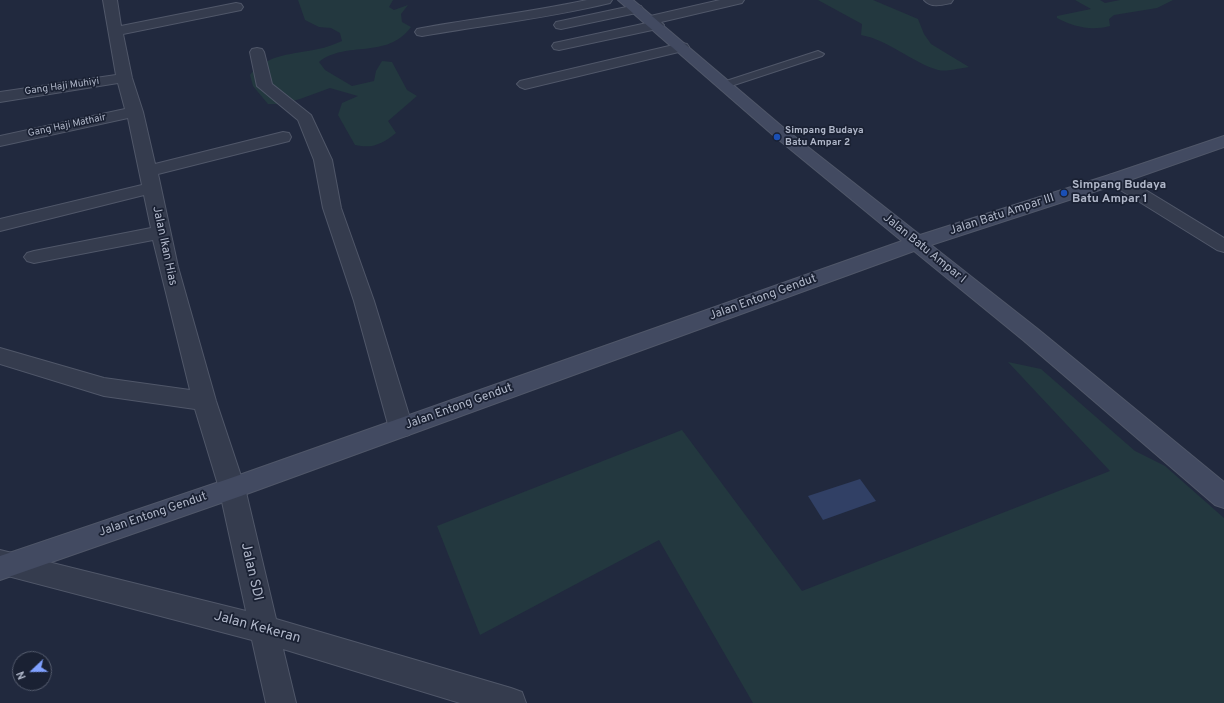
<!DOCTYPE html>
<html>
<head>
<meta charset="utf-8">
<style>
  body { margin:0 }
  #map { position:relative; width:1224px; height:703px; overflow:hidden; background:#21293e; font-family:Overpass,sans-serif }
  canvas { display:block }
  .north { position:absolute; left:12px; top:651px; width:40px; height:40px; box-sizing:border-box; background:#1a2133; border:1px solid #565d6f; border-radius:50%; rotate:248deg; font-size:11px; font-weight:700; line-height:16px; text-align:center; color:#b0b7c9 }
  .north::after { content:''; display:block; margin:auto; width:14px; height:18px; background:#80a1ff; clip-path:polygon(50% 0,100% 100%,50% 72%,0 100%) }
</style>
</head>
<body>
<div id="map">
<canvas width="1224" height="703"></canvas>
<div class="north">N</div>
</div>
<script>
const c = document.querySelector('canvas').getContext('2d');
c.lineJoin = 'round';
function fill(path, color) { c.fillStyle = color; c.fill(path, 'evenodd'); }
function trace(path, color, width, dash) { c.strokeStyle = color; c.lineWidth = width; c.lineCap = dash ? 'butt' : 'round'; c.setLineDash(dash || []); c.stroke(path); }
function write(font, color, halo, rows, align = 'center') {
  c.font = font + ' Overpass,sans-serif'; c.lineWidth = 3.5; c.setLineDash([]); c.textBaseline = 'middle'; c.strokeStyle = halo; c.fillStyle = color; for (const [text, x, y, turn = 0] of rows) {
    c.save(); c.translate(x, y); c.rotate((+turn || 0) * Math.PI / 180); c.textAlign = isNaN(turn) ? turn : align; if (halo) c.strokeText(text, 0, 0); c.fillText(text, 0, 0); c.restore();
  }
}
fill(new Path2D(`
  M298,0H393L389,7L394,10L408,5L401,14L402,22L411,27C387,60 346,40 319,62L325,70L352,86L374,81L376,71L382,61L392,62L407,90L417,96L388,121L396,133C382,144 373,149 355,145L338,115L342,103L358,96L330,88L300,99L281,104H268L253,86L250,75C266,54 295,54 318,49C326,48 334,44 342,41L340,33L331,28L319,27L305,20Z
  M818,0H873L918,19L924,34L931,44L969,67C960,68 947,72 938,70C911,62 889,40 861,35L862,24Z
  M1075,0H1100L1105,3L1120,0H1173L1157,8L1114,15L1109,19L1110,26C1091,31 1074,27 1057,18V16L1091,9Z
  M1008,362L1041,369L1135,451L1165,466L1224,518V703H753L659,540L480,635L437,526L682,430L802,591L1110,471Z`), '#23383f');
fill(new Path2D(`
  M860,479L876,501L823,520L808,496Z`), '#314065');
const lane = new Path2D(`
  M818,51L824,54L822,56L728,87L724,89L718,85L720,83Z`);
const street = new Path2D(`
  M103,0H117L121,26L236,3L241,4L243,7L241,10L236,11L123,34L132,78L143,112L155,164L283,132L289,133L291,137L289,141L158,174L178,267L216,401L245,488L276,619L511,688L522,692L526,703H460L283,649L296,703H266L252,640L0,574V550L246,611L219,488L195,409L104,396L0,364V348L104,378L190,390L153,240L34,263L27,261L24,257L27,253L34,251L151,228L144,195L0,231V219L142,185L128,118L0,146V136L125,109L118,83L0,102V92L116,75Z
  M587,0H612L610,3C548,18 485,25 422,36L417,35L415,32L417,29L422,28C477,18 532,12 587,0Z
  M720,0H744L742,3L661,22L664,25L662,28L657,29L559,50L554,49L552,46L554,43L559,42L647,23L644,20L646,17Z
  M924,0H953L951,3C942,5 931,8 924,0Z
  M636,5L641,6L643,9L641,12L561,29L556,28L554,25L556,22L561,21Z
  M682,43L687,44L689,47L687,50L525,89L520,87L517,84L520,81Z
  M257,48L262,49L264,52L272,84L311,115L332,160L341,208L374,301L413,428L409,435L401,437L393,435L389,428L354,301L323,208L314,160L298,120L257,86L250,52L252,49Z
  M1115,174L1121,175L1224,238V252L1217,250L1109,183L1106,179L1109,175Z`);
const secondary = new Path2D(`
  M618,0H633L785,129L920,235L1109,175L1224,136V147L1121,183L931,245L1039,330L1224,482V508L1215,505L1023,340L914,251L241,496L0,580V556L228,479L902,241L773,135Z`);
trace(lane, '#505769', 2);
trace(street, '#505769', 2);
trace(secondary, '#505769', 2);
fill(lane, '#353c4e');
fill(street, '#353c4e');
fill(secondary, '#424a61');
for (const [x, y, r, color] of [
  [777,137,4,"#1a4fb4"],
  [1064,193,4,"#1a4fb4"]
]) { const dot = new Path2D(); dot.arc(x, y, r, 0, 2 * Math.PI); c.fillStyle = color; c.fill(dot); trace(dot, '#1a2133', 1.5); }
write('10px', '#b0b7c9', '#1a2133', [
  ["Gang Haji Muhiyi",62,87,-8],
  ["Gang Haji Mathair",67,126,-12]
]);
write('bold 10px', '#b0b7c9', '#1a2133', [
  ["Simpang Budaya",785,131],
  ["Batu Ampar 2",785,143]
], 'left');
write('bold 12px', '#b0b7c9', '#1a2133', [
  ["Simpang Budaya",1072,186],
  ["Batu Ampar 1",1072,200]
], 'left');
write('12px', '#b0b7c9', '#1a2133', [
  ["Jalan Batu Ampar III",1002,215,-18],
  ["Jalan Ikan Hias",164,246,78],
  ["Jalan Batu Ampar I",924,249,39],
  ["Jalan Entong Gendut",763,298,-20],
  ["Jalan Entong Gendut",459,407,-20],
  ["Jalan Entong Gendut",153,515,-19]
]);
write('14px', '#b0b7c9', '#1a2133', [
  ["Jalan SDI",251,572,77],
  ["Jalan Kekeran",257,628,15]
]);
</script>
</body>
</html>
